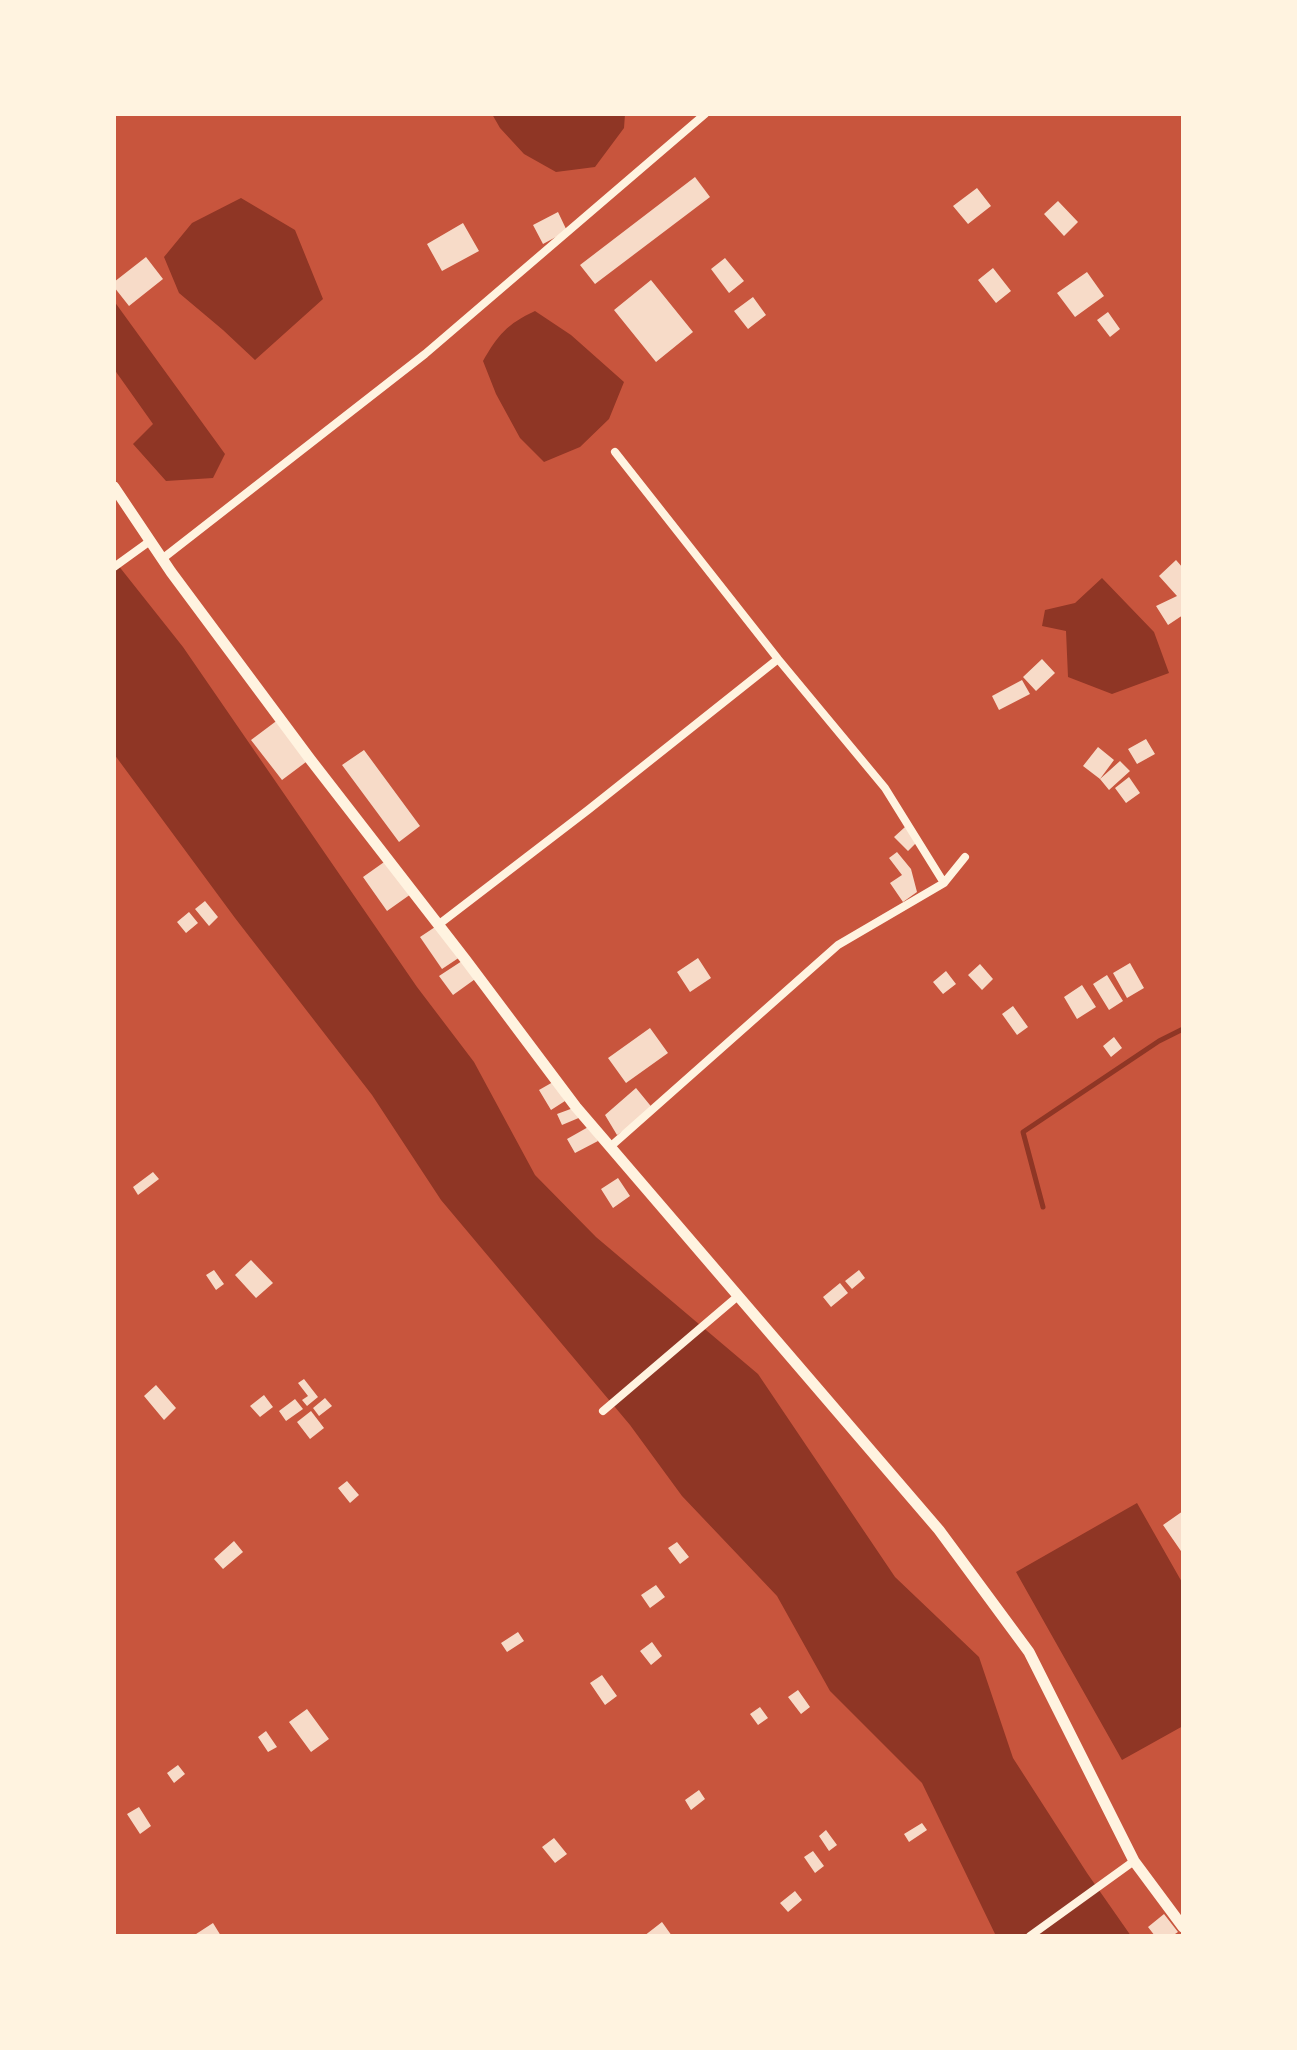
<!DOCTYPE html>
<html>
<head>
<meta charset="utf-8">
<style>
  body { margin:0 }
  #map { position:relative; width:1297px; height:2050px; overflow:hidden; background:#c8553d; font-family:"Asap Condensed",sans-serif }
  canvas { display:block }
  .frame { position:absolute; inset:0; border:116px solid #fff3e0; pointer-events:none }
</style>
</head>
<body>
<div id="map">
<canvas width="1297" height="2050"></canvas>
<div class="frame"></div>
</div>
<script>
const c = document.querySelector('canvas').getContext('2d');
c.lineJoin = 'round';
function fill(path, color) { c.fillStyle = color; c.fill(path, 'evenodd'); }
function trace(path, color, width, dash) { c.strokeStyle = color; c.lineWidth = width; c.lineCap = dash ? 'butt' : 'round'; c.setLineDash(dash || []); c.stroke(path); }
fill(new Path2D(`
  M492,114H625L624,128L595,167L556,172L524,154L500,128Z
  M241,198L295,230L323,299L255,360L223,330L179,293L164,257L192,223Z
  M114,301L225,454L213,478L166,481L133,444L153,424L114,369Z
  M535,311L571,335L624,382L609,419L580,447L544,462L520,438L496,394L483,361C498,335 507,324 535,311Z
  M114,560L183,647L417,987L474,1062L535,1175L596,1237L758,1374L895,1577L979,1657L1013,1758L1087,1873L1131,1936H996L922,1783L830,1691L777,1596L682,1496L630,1425L441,1200L372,1095L235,918L114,754Z
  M1102,578L1154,632L1169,673L1112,694L1068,677L1066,631L1042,626L1045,610L1075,603Z
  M1137,1503L1183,1584V1726L1122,1760L1016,1572Z`), '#8f3625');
trace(new Path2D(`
  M1043,1207L1023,1132L1159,1041L1183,1029`), '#8f3625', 5);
fill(new Path2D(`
  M695,177L710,197L595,284L580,265Z
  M977,188L991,206L968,224L953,206Z
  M1058,201L1078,222L1064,236L1044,214Z
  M558,212L567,231L543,244L533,225Z
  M463,223L479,251L442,271L427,244Z
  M146,257L163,279L129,306L114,287V282Z
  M725,258L744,281L729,293L711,269Z
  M993,268L1011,291L996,303L978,280Z
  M1087,272L1104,296L1075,317L1057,293Z
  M651,280L693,332L656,362L614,310Z
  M753,297L766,315L748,329L734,311Z
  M1108,312L1120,329L1110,337L1097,320Z
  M1176,560L1183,568V615L1168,625L1156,606L1177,596L1159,576Z
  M1042,659L1055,673L1036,691L1023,677Z
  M1022,680L1030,694L999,710L992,696Z
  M279,719L310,759L282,780L251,740Z
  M1146,739L1155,754L1137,764L1128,749Z
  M1098,747L1114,760L1100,779L1083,766Z
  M364,750L420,826L399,842L342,765Z
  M1120,761L1130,771L1109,790L1100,779Z
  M1129,777L1140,793L1126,803L1115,788Z
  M905,827L918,841L908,851L894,837Z
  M897,852L911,869L917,892L903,902L890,883L902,875L889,858Z
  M387,860L411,894L387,911L363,877Z
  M205,901L218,917L209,926L195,909Z
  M189,912L198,923L186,933L177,922Z
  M438,925L460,957L442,969L420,937Z
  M698,958L711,978L690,992L677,972Z
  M465,959L478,977L453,995L439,976Z
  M1130,963L1144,988L1127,998L1113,973Z
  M980,964L993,979L982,990L968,975Z
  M946,971L956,984L943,994L933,982Z
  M1107,975L1123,1001L1109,1010L1093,984Z
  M1082,985L1096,1007L1077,1019L1064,997Z
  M1013,1006L1028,1027L1017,1035L1002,1014Z
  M650,1028L668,1053L626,1083L608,1058Z
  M1114,1037L1122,1048L1111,1057L1103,1046Z
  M553,1082L565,1101L551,1110L539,1090Z
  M636,1088L654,1110L617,1135L605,1115Z
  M576,1107L581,1117L562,1125L557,1114Z
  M590,1126L598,1141L575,1153L567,1139Z
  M153,1172L159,1179L138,1195L133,1187Z
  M618,1178L630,1196L613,1208L601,1189Z
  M251,1260L273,1283L256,1298L235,1275Z
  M214,1270L224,1284L216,1290L206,1275Z
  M859,1270L865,1278L852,1289L845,1281Z
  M840,1283L848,1293L831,1307L823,1297Z
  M304,1379L318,1397L307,1406L302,1400L308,1396L298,1383Z
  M156,1385L176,1408L164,1420L144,1396Z
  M264,1395L273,1407L260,1417L250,1406Z
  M325,1398L332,1406L319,1416L313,1408Z
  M295,1399L303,1409L286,1421L279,1411Z
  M311,1411L324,1428L310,1439L297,1422Z
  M347,1481L359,1495L350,1503L338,1488Z
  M1183,1511V1554L1163,1525Z
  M234,1541L243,1552L223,1569L214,1559Z
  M677,1542L689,1557L680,1564L668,1548Z
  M656,1585L665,1597L650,1608L641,1595Z
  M518,1632L524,1641L507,1652L501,1643Z
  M652,1642L662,1656L651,1665L640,1651Z
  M602,1675L617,1696L605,1705L590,1683Z
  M798,1690L810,1707L801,1714L788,1697Z
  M760,1707L768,1718L758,1725L750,1714Z
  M307,1709L329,1739L311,1752L289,1722Z
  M266,1731L277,1747L268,1752L258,1737Z
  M178,1765L185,1774L174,1783L167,1773Z
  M699,1790L705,1799L691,1810L685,1800Z
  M139,1807L151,1826L140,1834L127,1814Z
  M922,1823L927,1830L909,1842L904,1834Z
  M826,1830L837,1845L829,1851L819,1836Z
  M554,1838L567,1854L555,1863L542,1847Z
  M813,1851L824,1866L815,1873L804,1857Z
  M795,1891L802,1900L788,1912L780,1903Z
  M1164,1914L1178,1932L1172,1936H1155L1148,1927Z
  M662,1922L672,1936H644Z
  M213,1923L221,1936H193Z`), '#f7dbc8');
trace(new Path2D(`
  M615,452L778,659L885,788L944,883
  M162,559L425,354L705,114
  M114,567L150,541
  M438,925L588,810L778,659
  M610,1147L838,945L944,883L965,857
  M603,1411L738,1296
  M1030,1936L1134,1861`), '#fff3e0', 8);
trace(new Path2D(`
  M114,487L171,572L310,759L465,959L576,1107L939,1530L1029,1652L1134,1861L1183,1927`), '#fff3e0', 11);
</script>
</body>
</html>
